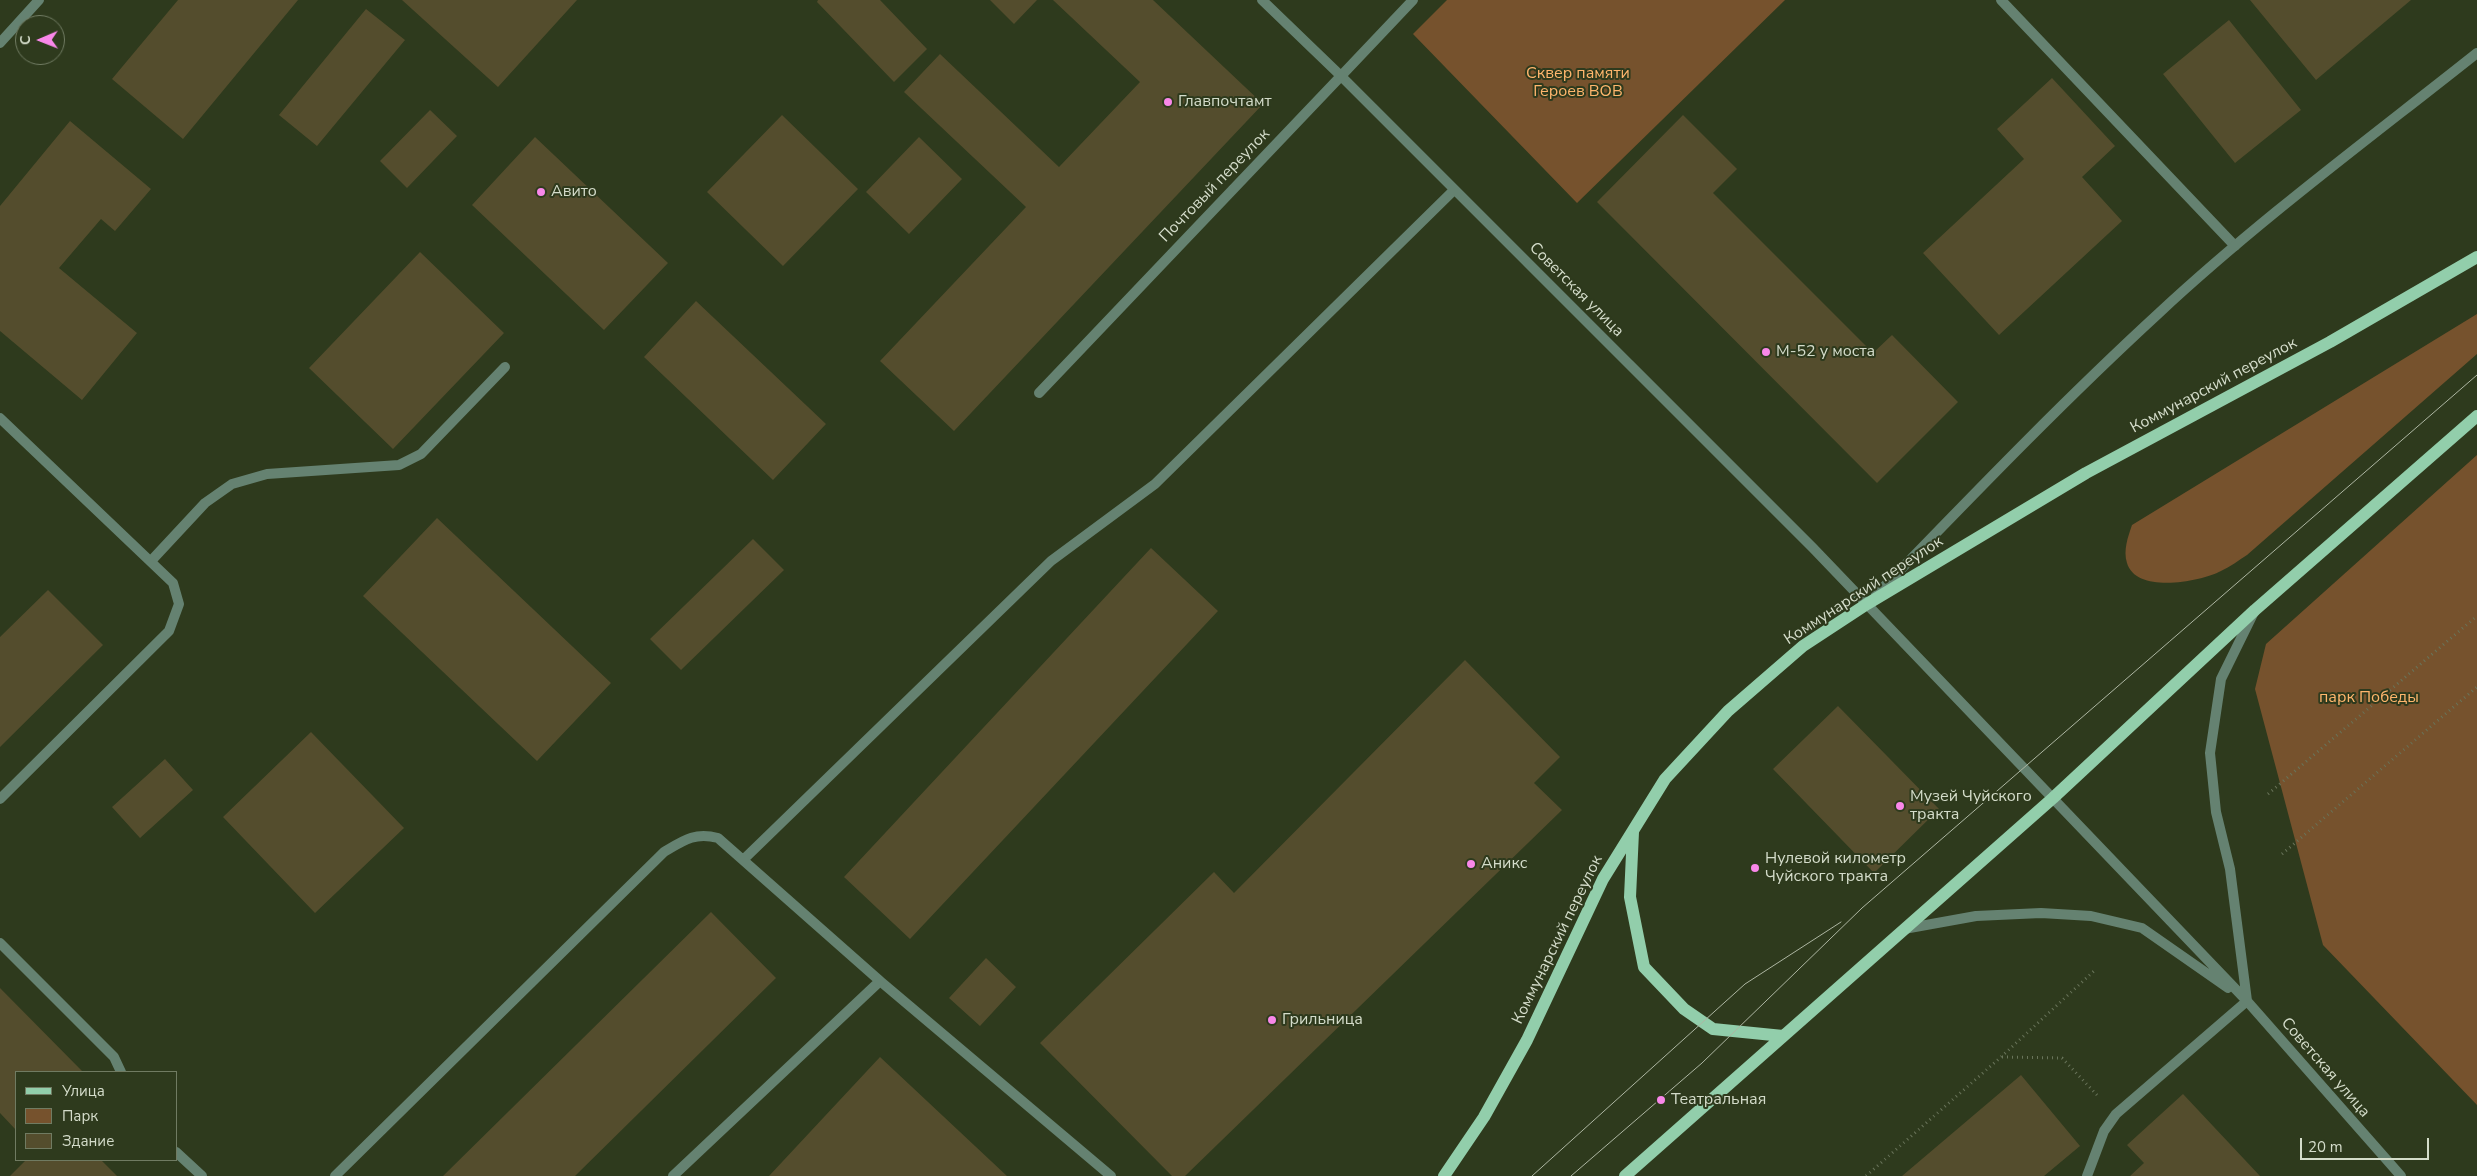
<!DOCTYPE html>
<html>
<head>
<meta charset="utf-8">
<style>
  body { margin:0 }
  #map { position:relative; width:2477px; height:1176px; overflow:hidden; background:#2e3a1d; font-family:"Nunito Sans",sans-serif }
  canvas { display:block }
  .legend { position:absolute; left:15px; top:1071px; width:162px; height:90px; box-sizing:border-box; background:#2e3a1d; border:1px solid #707b62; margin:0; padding:6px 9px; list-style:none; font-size:15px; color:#d4dcca }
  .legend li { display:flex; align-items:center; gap:10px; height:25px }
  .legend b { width:25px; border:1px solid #707b62 }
  .north { position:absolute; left:15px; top:15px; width:50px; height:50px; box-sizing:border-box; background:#2e3a1d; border:1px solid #707b62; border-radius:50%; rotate:269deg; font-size:14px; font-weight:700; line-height:20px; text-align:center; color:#d4dcca }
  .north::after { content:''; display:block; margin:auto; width:18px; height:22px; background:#f987e9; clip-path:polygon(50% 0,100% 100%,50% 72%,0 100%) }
  .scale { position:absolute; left:2300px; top:1138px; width:129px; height:22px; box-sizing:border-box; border:2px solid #d4dcca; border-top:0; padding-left:6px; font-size:15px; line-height:18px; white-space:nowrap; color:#d4dcca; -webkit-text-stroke:4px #2e3a1d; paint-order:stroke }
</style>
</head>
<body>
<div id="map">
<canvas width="2477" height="1176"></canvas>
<ul class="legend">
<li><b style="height:6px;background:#92ceab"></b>Улица</li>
<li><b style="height:14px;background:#76522d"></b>Парк</li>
<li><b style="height:14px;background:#544d2d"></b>Здание</li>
</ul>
<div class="north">С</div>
<div class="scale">20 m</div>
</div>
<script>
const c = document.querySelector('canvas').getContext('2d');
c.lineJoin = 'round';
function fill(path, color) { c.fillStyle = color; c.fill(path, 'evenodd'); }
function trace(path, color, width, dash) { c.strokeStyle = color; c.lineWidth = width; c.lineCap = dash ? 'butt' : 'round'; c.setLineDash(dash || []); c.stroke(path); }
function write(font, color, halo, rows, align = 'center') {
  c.font = font + ' "Nunito Sans",sans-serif'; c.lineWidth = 4; c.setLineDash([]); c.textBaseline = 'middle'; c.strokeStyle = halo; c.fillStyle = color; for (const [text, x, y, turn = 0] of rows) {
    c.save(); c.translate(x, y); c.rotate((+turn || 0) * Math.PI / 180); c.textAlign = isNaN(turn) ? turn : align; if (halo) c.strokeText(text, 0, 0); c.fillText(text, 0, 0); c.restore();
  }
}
fill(new Path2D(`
  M1447,0H1785L1577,203L1413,34Z
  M2477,314V354L2247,555C2239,560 2230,567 2221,571C2200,582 2136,594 2127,563C2123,550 2128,537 2132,525Z
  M2477,455V1105L2323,945L2255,689L2266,644Z`), '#76522d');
fill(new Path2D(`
  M178,0H298L183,139L112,79Z
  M402,0H577L498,87Z
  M818,0H880L927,49L894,82L817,2Z
  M990,0H1037L1014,24Z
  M1053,0H1153L1263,104L954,431L880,361L1026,207L904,92L940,54L1059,167L1140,82Z
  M2250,0H2411L2316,80Z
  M366,9L405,40L317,146L279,115Z
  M2229,20L2301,110L2235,163L2163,74Z
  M2052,78L2115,146L2082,177L2122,221L1999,335L1923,253L2024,159L1997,129Z
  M430,110L457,136L407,188L380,161Z
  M782,115L858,189L783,266L707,192Z
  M1683,115L1737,169L1713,193L1873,353L1892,335L1958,402L1877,483L1597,202Z
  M70,121L151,189L115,231L101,219L59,268L137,333L82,400L0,331V206Z
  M535,137L668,263L604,330L472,205Z
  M919,137L962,179L909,234L866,192Z
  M420,252L504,333L393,449L309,368Z
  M696,301L826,424L773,480L644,357Z
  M437,518L611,683L537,761L363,596Z
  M753,539L784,570L681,670L650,639Z
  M1151,548L1218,611L910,939L844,877Z
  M48,590L103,645L0,747V637Z
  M1465,660L1560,757L1534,783L1562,810L1185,1176H1172L1040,1043L1214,872L1234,893Z
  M1838,706L1939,809L1874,873L1773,769Z
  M311,732L404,828L315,913L223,817Z
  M165,759L193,790L140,838L112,807Z
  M711,912L776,978L575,1176H443Z
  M986,958L1016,987L980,1026L949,998Z
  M0,988L83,1072H16V1130L0,1113Z
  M880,1057L1007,1176H769Z
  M2021,1075L2080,1146L2044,1176H1902Z
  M2183,1094L2260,1176H2130L2144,1163L2127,1145Z
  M26,1160H101L117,1176H10Z`), '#544d2d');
trace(new Path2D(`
  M2268,794L2477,616
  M2282,854L2477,687
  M2002,1057L2062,1058L2097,1095
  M1866,1176L2001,1057L2094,971`), '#69745a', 3, [1, 4]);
trace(new Path2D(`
  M2001,0L2235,246
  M1039,393L1341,76
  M0,418L173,583L179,604L169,631L0,799
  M151,561L205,503L232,484L267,474L399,465L421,454L505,367
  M743,860L1051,561L1155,484L1454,190
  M0,943L114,1057L121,1072
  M176,1152L202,1176
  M335,1176L664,852C684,840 695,832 718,838L880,981
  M673,1176L880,981L1111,1176
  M2087,1176L2104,1131L2116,1114L2247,1001`), '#658271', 10);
trace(new Path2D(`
  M0,43L39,0
  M1341,76L1413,0
  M1876,595C1969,499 2061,403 2159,313C2259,220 2370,138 2477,53`), '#658271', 10);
trace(new Path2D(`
  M1262,0L1341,76L1813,548L2247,1001L2401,1176
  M1904,929L1976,916L2041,913L2091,916L2142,928L2228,988
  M2247,1001L2230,869L2216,812L2210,753L2221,679L2253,614`), '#658271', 10);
trace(new Path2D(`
  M1633,832L1630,897L1644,967L1684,1009L1713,1029L1783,1036
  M1444,1176L1484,1117L1527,1040L1603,879L1665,779L1728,711L1803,646L1867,604L2086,473L2330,342L2477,257
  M1625,1176L2053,798L2255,610L2477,416`), '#92ceab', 12);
trace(new Path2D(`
  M1532,1176L1745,984L1841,922
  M1571,1176L1702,1063L1862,908L2477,375`), '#adb6a2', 1);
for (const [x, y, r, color] of [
  [1168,102,5,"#f987e9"],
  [541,192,5,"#f987e9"],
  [1766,352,5,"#f987e9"],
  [1900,806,5,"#f987e9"],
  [1471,864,5,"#f987e9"],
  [1755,868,5,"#f987e9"],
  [1272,1020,5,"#f987e9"],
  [1661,1100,5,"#f987e9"]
]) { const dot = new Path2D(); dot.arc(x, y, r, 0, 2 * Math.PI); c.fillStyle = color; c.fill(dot); trace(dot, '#2e3a1d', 2); }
write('16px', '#ffb66d', '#2e3a1d', [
  ["Сквер памяти",1578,74],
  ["Героев ВОВ",1578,92],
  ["парк Победы",2369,698]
]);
write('16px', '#d4dcca', '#2e3a1d', [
  ["Главпочтамт",1178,102],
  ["Авито",551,192],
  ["М-52 у моста",1776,352],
  ["Музей Чуйского",1910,797],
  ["тракта",1910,815],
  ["Нулевой километр",1765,859],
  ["Чуйского тракта",1765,877],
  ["Аникс",1481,864],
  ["Грильница",1282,1020],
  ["Театральная",1671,1100]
], 'left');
write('16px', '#d4dcca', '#2e3a1d', [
  ["Почтовый переулок",1215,186,-46],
  ["Советская улица",1576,290,45],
  ["Коммунарский переулок",2214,386,-28],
  ["Коммунарский переулок",1864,591,-33],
  ["Коммунарский переулок",1558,940,-64],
  ["Советская улица",2325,1068,49]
]);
</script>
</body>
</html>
